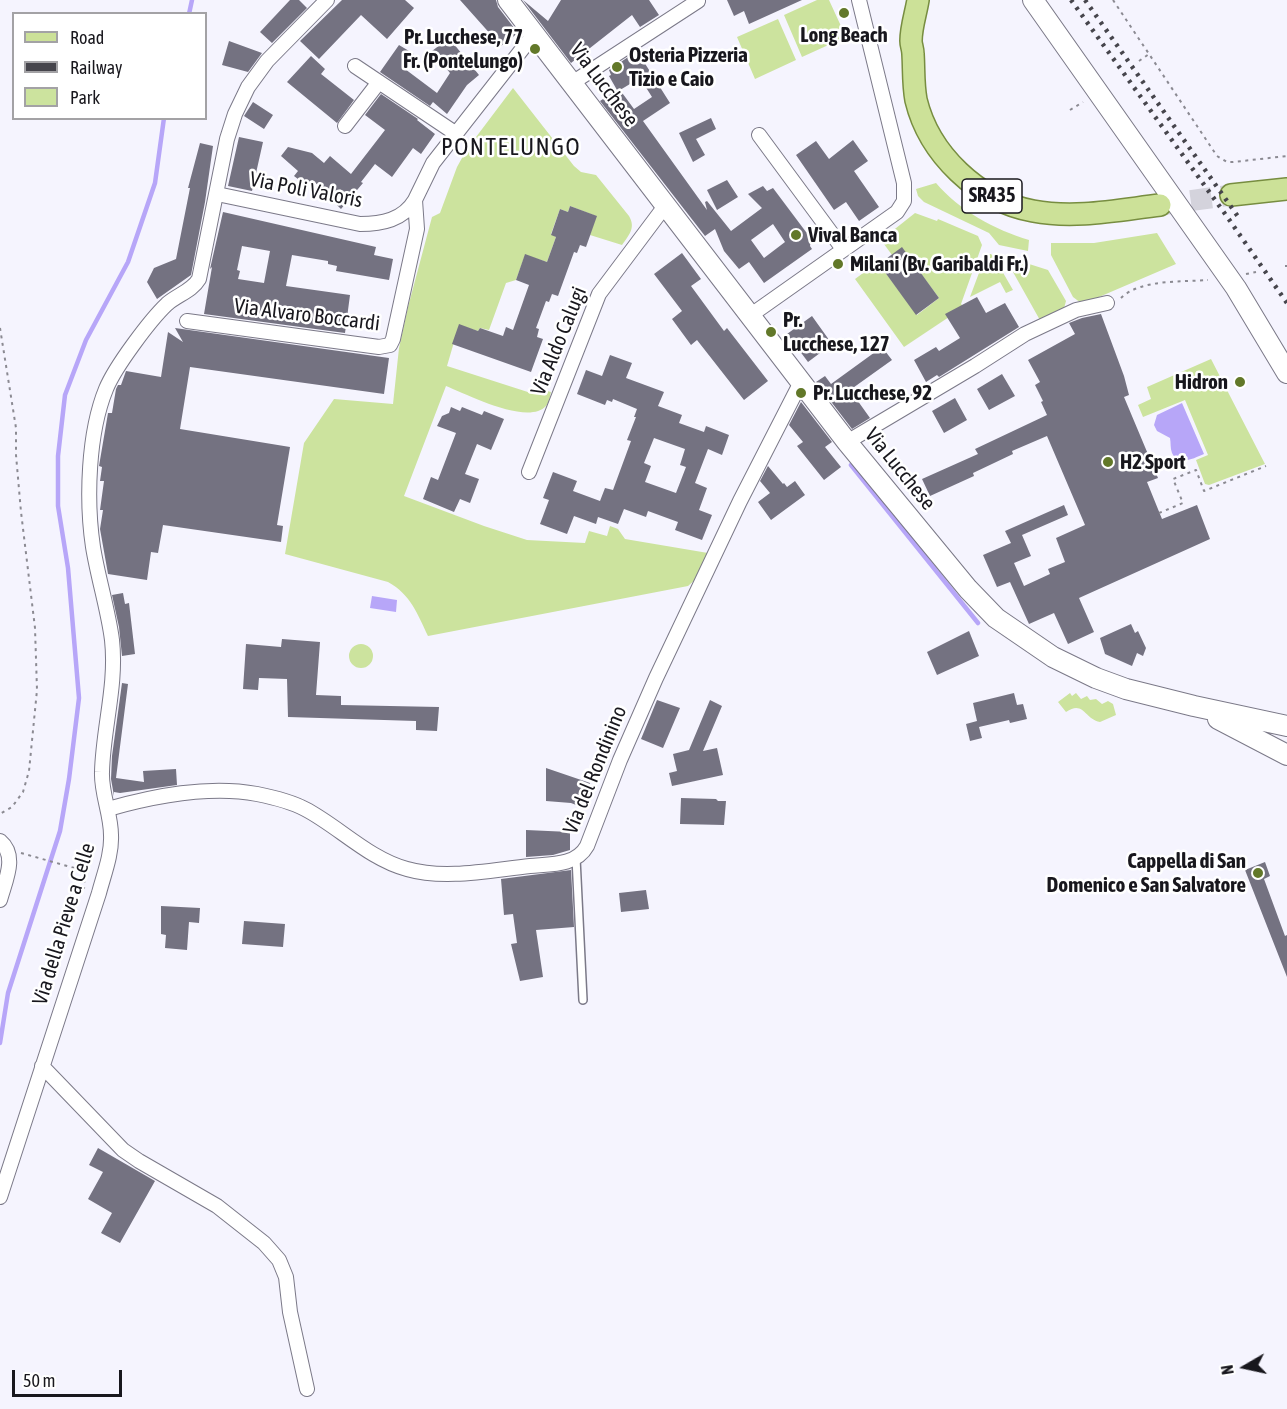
<!DOCTYPE html>
<html>
<head>
<meta charset="utf-8">
<style>
  body { margin:0 }
  #map { position:relative; width:1287px; height:1409px; overflow:hidden; background:#f5f4fe; font-family:"Asap Condensed",sans-serif }
  canvas { display:block }
  .legend { position:absolute; left:12px; top:12px; width:195px; height:108px; box-sizing:border-box; background:#fff; border:2px solid #a3a2a5; margin:0; padding:8px 10px; list-style:none; font-size:18px; color:#18171d }
  .legend li { display:flex; align-items:center; gap:12px; height:30px }
  .legend b { width:30px; border:2px solid #a3a2a5 }
  .north { position:absolute; left:1215px; top:1337px; width:60px; height:60px; -webkit-text-stroke:4px #fff; paint-order:stroke; rotate:261deg; font-size:16px; font-weight:700; line-height:24px; text-align:center; color:#18171d }
  .north::after { content:''; display:block; margin:auto; width:21px; height:27px; background:#18171d; clip-path:polygon(50% 0,100% 100%,50% 72%,0 100%) }
  .scale { position:absolute; left:12px; top:1370px; width:110px; height:27px; box-sizing:border-box; border:3px solid #18171d; border-top:0; padding-left:8px; font-size:18px; line-height:21px; white-space:nowrap; color:#18171d; -webkit-text-stroke:4px #fff; paint-order:stroke }
</style>
</head>
<body>
<div id="map">
<canvas width="1287" height="1409"></canvas>
<ul class="legend">
<li><b style="height:8px;background:#cce198"></b>Road</li>
<li><b style="height:8px;background:#46454c"></b>Railway</li>
<li><b style="height:16px;background:#cce39e"></b>Park</li>
</ul>
<div class="north">N</div>
<div class="scale">50 m</div>
</div>
<script>
const c = document.querySelector('canvas').getContext('2d');
c.lineJoin = 'round';
function fill(path, color) { c.fillStyle = color; c.fill(path, 'evenodd'); }
function trace(path, color, width, dash) { c.strokeStyle = color; c.lineWidth = width; c.lineCap = dash ? 'butt' : 'round'; c.setLineDash(dash || []); c.stroke(path); }
function write(font, color, halo, rows, align = 'center') {
  c.font = font + ' "Asap Condensed",sans-serif'; c.lineWidth = 5; c.setLineDash([]); c.textBaseline = 'middle'; c.strokeStyle = halo; c.fillStyle = color; for (const [text, x, y, turn = 0] of rows) {
    c.save(); c.translate(x, y); c.rotate((+turn || 0) * Math.PI / 180); c.textAlign = isNaN(turn) ? turn : align; if (halo) c.strokeText(text, 0, 0); c.fillText(text, 0, 0); c.restore();
  }
}
fill(new Path2D(`
  M817,0H829L846,37L802,57L784,15Z
  M778,19L796,60L755,79L737,37Z
  M513,88L574,166L581,172L596,175L629,216C636,228 629,235 622,245L590,235L596,216L570,206L568,212L560,209L551,234L556,237L547,262L525,255L516,280L506,283L489,330L480,328L478,331L459,325L447,366L534,394L536,388L551,392C550,396 549,403 546,406C528,426 466,394 446,386L404,496L484,526L527,540L585,543L589,531L607,536L610,526L618,529L625,539L708,553L696,579L688,586L428,636C417,613 411,595 388,582L285,554L304,443L334,399L393,404L399,348L408,307L432,217L440,213L457,167L467,149Z
  M936,183C959,210 995,230 1029,240L1028,251L999,245L989,233L924,202L918,196L916,189Z
  M915,213L937,221L938,219L978,236L982,245L961,304L964,307L904,347L855,279L874,265L879,264L917,315L939,298L902,248L892,255L881,240Z
  M1157,233L1176,264L1085,303H1081L1073,297L1051,255V243H1094Z
  M986,254H991L994,257L1013,290L1006,293L1000,282L970,297Z
  M1004,256L1048,270L1066,301L1063,312L1041,322Z
  M1211,359L1265,464L1209,485L1205,484L1196,460L1208,455L1185,400L1143,417L1138,405L1151,399L1147,387Z
  M349 656a12 12 0 1 1 24 0a12 12 0 1 1-24 0Z
  M1070,693L1072,696L1076,693L1081,699L1087,696L1090,700L1096,699L1102,704L1108,701L1113,704L1116,715L1100,722C1084,719 1084,700 1066,712L1058,702Z`), '#cce39e');
fill(new Path2D(`
  M1182,403L1204,454C1194,458 1179,467 1172,453C1170,448 1171,443 1170,438L1157,431L1154,425L1157,415Z
  M372,596L397,600L396,612L370,608Z`), '#b7a6f8');
trace(new Path2D(`
  M189,14L192,0
  M851,465L978,623
  M0,1043L8,993L60,831L69,779L79,698L68,568L58,506V456L65,395L86,340L128,262L155,183L164,118`), '#b7a6f8', 4.5);
fill(new Path2D(`
  M290,0H299L307,8L272,43L260,32Z
  M342,0H405L414,8L387,39L361,15L319,59L300,41Z
  M460,0H496L498,7L518,33L501,46Z
  M523,0L548,21L561,0H649L659,15L640,27L632,15L571,63Z
  M727,0H802L749,24L744,11L734,16Z
  M449,38L479,75L467,85L447,114L433,102L430,106L380,72L399,45L414,54L405,69L437,93L450,73L432,51Z
  M229,41L262,53L248,72L222,65Z
  M637,51L670,103L643,121L707,210L705,202L707,201L731,231L762,208L748,194L763,186L767,191L773,188L806,232L812,233L810,246L812,249L764,283L749,262L739,269L724,251L715,229L705,236L600,101L617,90L609,76L611,75L609,70ZM640,78L652,97L634,109L620,90ZM773,224L785,242L764,258L751,240Z
  M311,56L325,69L321,74L354,100L337,123L287,82Z
  M381,94L418,119L417,120L435,134L421,154L413,148L392,177L375,164L361,182L363,183L341,209L332,200L333,198L312,180L307,186L294,176L298,171L281,156L288,147L312,153L324,163L330,156L351,174L385,130L365,115Z
  M253,102L273,115L264,129L244,116Z
  M711,118L716,129L696,139L705,155L693,162L679,133Z
  M239,137L263,142L252,191L228,186Z
  M853,140L868,161L854,171L879,207L859,221L846,202L834,210L796,155L816,141L829,159Z
  M200,143L213,146L205,202L191,275L157,299L147,282L154,268L176,259L190,188H188Z
  M727,180L738,197L717,210L707,190Z
  M570,206L597,216L586,247L580,245L577,253L574,252L558,296L552,294L549,302L546,301L536,328L539,329L537,337L543,339L531,372L452,344L459,324L478,331L480,328L503,336L506,327L513,330L529,285L516,280L525,254L547,262L556,237L551,235L560,209L568,212Z
  M223,212L376,247L374,255L393,259L389,280L336,271L337,266L328,264V261L292,255L286,286L350,295L345,333L204,314L212,267L210,269ZM242,246L270,251L264,283L238,279L240,271L237,270Z
  M902,247L939,298L916,315L879,264Z
  M682,253L701,279L691,286L724,331L727,328L768,381L744,400L697,340L691,345L672,319L682,311L654,274Z
  M977,297L986,313L1005,303L1019,327L939,377L937,375L926,382L914,360L936,347L939,351L960,338L945,314Z
  M1101,314L1124,376L1129,395L1124,397L1158,478L1147,482L1162,519L1197,505L1210,539L1079,598L1094,632L1068,644L1054,613L1029,624L1010,582L997,587L983,555L1011,543L1005,531L1064,505L1068,515L1022,535L1031,556L1014,563L1024,586L1050,574L1048,569L1065,562L1056,538L1085,525L1047,436L1012,451L1013,454L973,473L974,476L930,496L922,479L978,454L975,449L1047,415L1041,402L1043,401L1035,385L1040,382L1028,360L1075,334L1069,323L1082,318Z
  M812,316L832,344L808,362L787,334Z
  M175,328L389,358L384,394L190,367L180,429L290,447L277,525L283,526L281,542L163,525L158,553L151,552L147,580L108,574L100,529L103,510H100L104,481H100L102,467L99,466L108,413H112L116,389L118,385H121L126,371L161,377L168,332L183,342Z
  M882,347L892,360L850,390L870,418L852,429L816,382L825,376L831,384Z
  M610,355L632,363L626,378L664,392L658,406L682,415L679,423L704,432L706,426L729,435L722,455L708,449L695,483L707,488L699,510L712,515L702,540L675,530L678,522L648,511L646,517L624,509L618,524L598,517L596,524L574,516L567,534L540,524L549,500L543,498L553,472L577,481L573,491L600,501L605,488L613,490L631,441L627,440L636,417H634L637,409L613,399L612,402L607,400L605,405L577,394L586,370L602,376ZM654,438L685,449L680,465L686,467L676,493L645,482L651,466L644,463Z
  M1002,374L1015,396L989,410L977,389Z
  M955,398L967,420L944,433L932,411Z
  M801,402L832,442L825,447L841,467L824,480L797,446L803,442L789,425Z
  M451,407L460,411L462,407L482,415L484,411L504,419L491,450L477,444L465,474L479,479L470,503L460,499L454,512L423,499L431,477L438,480L456,433L437,426L442,416L449,413Z
  M768,466L783,484L784,483L787,487L795,481L805,495L771,520L758,502L770,493L760,481Z
  M123,593L125,604L129,603L135,654L122,656L119,627L112,595Z
  M1131,624L1135,633L1138,631L1146,648L1143,656L1137,653L1132,666L1105,654L1100,638Z
  M969,631L979,656L937,675L927,652Z
  M282,639L320,642L316,695L341,696V705L439,707L437,731L416,730V721L288,717L287,679L259,678L258,690L243,689L246,644L281,647Z
  M122,683L128,684L116,778L144,782L143,771L176,769L177,785L120,793L114,792V796L111,779L112,756Z
  M1014,693L1017,705L1023,704L1027,719L1010,723L1009,720L979,727L982,738L970,741L966,724L977,721L973,703Z
  M657,700L680,708L663,748L641,739Z
  M710,700L722,706L703,751L717,748L723,775L672,786L669,773L677,771L673,754L689,750Z
  M546,768L590,783L584,808L571,803L546,801Z
  M681,798L716,799L718,801H726L724,825L680,824Z
  M526,830L570,832V850L553,855L526,857Z
  M1265,862L1270,876L1264,879L1285,936L1287,935V977L1245,870Z
  M571,870L574,927L536,930L543,977L520,981L511,944L517,943L513,914L504,915L501,879Z
  M646,890L649,909L621,912L619,893Z
  M161,906L200,908L199,923L189,922L187,950L165,948L166,935L161,934Z
  M244,921L285,924L283,947L242,944Z
  M98,1148L155,1181L120,1243L101,1233L112,1213L88,1199L103,1172L89,1165Z`), '#747281');
trace(new Path2D(`
  M1160,205L1231,195`), '#d4d3dc', 21, [21, 10]);
const lane = new Path2D(`
  M576,858L583,1000`);
const street = new Path2D(`
  M355,66L455,133
  M572,83L698,1
  M345,126L379,82
  M759,135L843,249
  M217,194L360,224C382,224 403,220 415,200
  M751,315L897,212L904,201V183L859,0
  M187,321L379,347L390,345L393,339L417,229L415,200L433,163L534,34
  M847,442L975,366L1025,334L1076,310L1107,303
  M529,472L599,294L665,206
  M108,809C154,796 208,785 257,794C272,797 290,801 305,809C338,826 369,859 407,869C445,880 491,870 530,866C550,864 576,866 587,846L620,760L656,678L740,501L801,382
  M0,841C18,856 5,881 0,900
  M42,1066L123,1150L139,1161L217,1206L264,1243L279,1260L286,1277L290,1312L307,1389
  M0,1197L99,893C104,874 112,854 111,835C111,814 101,793 102,772C103,728 117,685 112,640C108,609 98,578 93,547C86,500 88,433 106,389C115,367 150,320 167,304C177,295 192,291 199,279L227,139L235,114L248,87L267,61L327,0`);
const secondary = new Path2D(`
  M508,0L847,442L968,589L996,618L1053,657L1096,678L1126,689L1194,706L1287,726
  M1033,0L1236,288L1287,373
  M1218,719L1287,755`);
const primary = new Path2D(`
  M918,0C916,13 911,27 911,41C911,45 913,49 913,54C914,69 913,84 916,100C929,154 978,201 1033,211C1075,219 1118,210 1160,205
  M1231,195L1287,189`);
trace(lane, '#7b7988', 10);
trace(street, '#7b7988', 16);
trace(secondary, '#7b7988', 22);
trace(primary, '#778d40', 24);
trace(new Path2D(`
  M1113,0L1217,156L1227,162H1233L1287,156
  M1139,61L1149,54
  M1070,110L1083,102
  M1285,266H1287
  M1246,274L1256,272
  M1121,298C1140,279 1183,282 1208,280
  M0,328L16,428V455L21,512L35,628L37,690L29,771L23,792L12,807L0,814
  M1159,513L1183,503L1173,479L1196,470L1204,491L1266,466
  M21,853L85,871L84,889`), '#8b8a92', 2, [3, 4.5]);
trace(lane, '#fff', 7);
trace(street, '#fff', 14);
trace(secondary, '#fff', 20);
trace(primary, '#cce198', 21);
trace(new Path2D(`
  M1071,0L1228,218L1287,303
  M1085,0L1239,218`), '#46454c', 4.5, [3, 6]);
for (const [x, y, r, color] of [
  [844,13,6,"#627829"],
  [535,49,6,"#627829"],
  [617,67,6,"#627829"],
  [796,235,6,"#627829"],
  [838,264,6,"#627829"],
  [771,332,6,"#627829"],
  [1240,382,6,"#627829"],
  [801,393,6,"#627829"],
  [1108,462,6,"#627829"],
  [1258,873,6,"#627829"]
]) { const dot = new Path2D(); dot.arc(x, y, r, 0, 2 * Math.PI); c.fillStyle = color; c.fill(dot); trace(dot, '#fff', 2); }
for (const [x, y, w] of [
  [992,196,60]
]) { const box = new Path2D(); box.roundRect(x - w / 2, y - 17, w, 34, 4.5); c.fillStyle = '#fff'; c.fill(box); trace(box, '#18171d', 1.5); }
write('bold 20px', '#18171d', null, [
  ["SR435",992,196]
]);
write('bold 21px', '#18171d', '#fff', [
  ["Long Beach",844,35,"center"],
  ["Pr. Lucchese, 77",523,37,"right"],
  ["Fr. (Pontelungo)",523,61,"right"],
  ["Osteria Pizzeria",629,55],
  ["Tizio e Caio",629,79],
  ["Vival Banca",808,235],
  ["Milani (Bv. Garibaldi Fr.)",850,264],
  ["Pr.",783,320],
  ["Lucchese, 127",783,344],
  ["Hidron",1228,382,"right"],
  ["Pr. Lucchese, 92",813,393],
  ["H2 Sport",1120,462],
  ["Cappella di San",1246,861,"right"],
  ["Domenico e San Salvatore",1246,885,"right"]
], 'left');
write('21px', '#18171d', '#fff', [
  ["Via Lucchese",604,85,53],
  ["Via Poli Valoris",306,190,11],
  ["Via Alvaro Boccardi",307,315,7],
  ["Via Aldo Calugi",559,341,-68],
  ["Via Lucchese",900,469,51],
  ["Via del Rondinino",595,770,-68],
  ["Via della Pieve a Celle",64,924,-73]
]);
c.letterSpacing = '1.5px';
write('24px', '#18171d', '#fff', [
  ["PONTELUNGO",511,147]
]);
c.letterSpacing = '0px';
</script>
</body>
</html>
